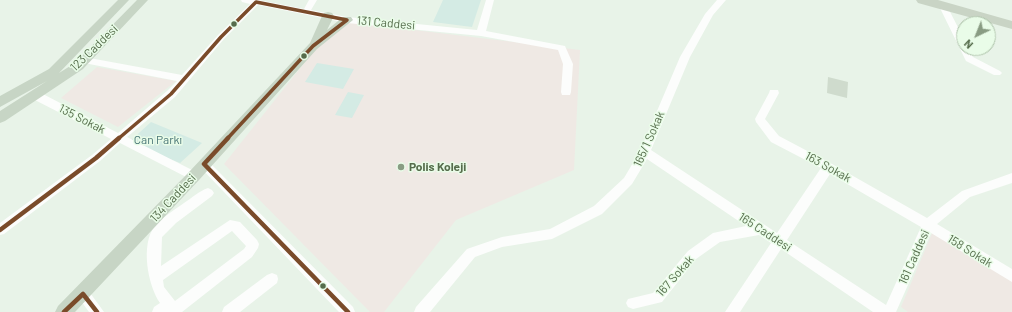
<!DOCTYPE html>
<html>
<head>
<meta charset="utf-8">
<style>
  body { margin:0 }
  #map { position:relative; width:1012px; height:312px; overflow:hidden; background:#e8f3e8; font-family:Barlow,sans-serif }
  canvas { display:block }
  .north { position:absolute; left:956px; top:16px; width:40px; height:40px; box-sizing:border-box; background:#e9fce8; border:1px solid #aec3aa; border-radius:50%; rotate:223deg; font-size:11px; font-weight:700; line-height:16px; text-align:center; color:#566d4c }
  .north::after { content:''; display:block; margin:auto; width:14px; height:18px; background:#899c83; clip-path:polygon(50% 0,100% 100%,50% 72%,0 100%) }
</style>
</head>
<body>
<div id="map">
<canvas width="1012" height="312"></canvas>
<div class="north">N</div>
</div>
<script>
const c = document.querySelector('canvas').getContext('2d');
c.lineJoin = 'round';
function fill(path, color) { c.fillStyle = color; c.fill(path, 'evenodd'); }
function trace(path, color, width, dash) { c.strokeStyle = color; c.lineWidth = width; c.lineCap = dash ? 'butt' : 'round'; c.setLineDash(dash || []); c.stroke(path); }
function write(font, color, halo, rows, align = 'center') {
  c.font = font + ' Barlow,sans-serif'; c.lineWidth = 3; c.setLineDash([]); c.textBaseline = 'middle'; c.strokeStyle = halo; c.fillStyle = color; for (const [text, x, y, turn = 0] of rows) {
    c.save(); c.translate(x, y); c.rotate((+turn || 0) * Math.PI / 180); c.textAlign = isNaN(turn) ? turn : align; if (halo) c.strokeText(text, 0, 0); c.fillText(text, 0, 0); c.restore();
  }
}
fill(new Path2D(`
  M348,22L580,50L574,170L456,220L384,312H370L224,164L317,47Z
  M97,67L176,81L118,127L61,98Z
  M933,231L1012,277V312H908L901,307Z`), '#efe9e4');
fill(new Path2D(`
  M443,0H481L472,27L433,22Z
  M317,63L354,69L343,89L305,82Z
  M348,92L364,95L352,118L335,115Z
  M151,122L202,143L180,163L128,143Z`), '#d4ebe4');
fill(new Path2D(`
  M828,77L848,82L847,98L827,93Z`), '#cfdbcd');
fill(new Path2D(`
  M241,0H259L304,9L309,0H317L311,10L347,17L477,30L486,0H494L486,31L565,46L573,64L571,92L570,95H562L561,92L563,64L558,50L481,36L347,23L258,5L224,39L175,97L127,137L198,173L200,176L198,179L194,181L190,179L120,143L100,161L4,234L0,235V223L92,155L111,139L31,98L30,95L31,92H39L118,133L167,91L177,81L84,63L81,62L79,60L81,58L84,57L182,75L218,35L250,4L242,2Z
  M717,0H726L713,15L690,57L651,150L777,233L821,168L771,142L756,122L755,119L769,93L770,90H778L779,93L765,119L779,136L832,164L927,218L962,191L1012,173V183L970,197L937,224L1012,269V282L931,233L896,312H873L781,249L740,312H725L771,243L759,235L720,242L696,259L662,302L633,309L628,307L626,303L628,299L653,293L688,251L713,233L746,226L647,159L632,184L602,214L552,239L502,247L475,257L430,312H414L416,307L467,249L502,237L550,229L594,206L624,178L640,151L680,57L705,14ZM830,174L921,227L886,305L787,240Z
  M943,3L947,6L964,39V48H968L973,57L1000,71L1002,73L1000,75H994L966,61L939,6Z
  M204,160L208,161L353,307L355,312H339L200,167L198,164L200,161Z
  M208,188L212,190L214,193L212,196L176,223L162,237L161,266L230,220L240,222L257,240L259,244L258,248L252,257L182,312H152L154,307L160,303C148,286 140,244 155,226C163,217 174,210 184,203C192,198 199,191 208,188ZM232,231L246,246L244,249L175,301L164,287L163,280Z
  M272,273L277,275L278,279L277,283L240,312H222L224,307L267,275Z
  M83,288L88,290L104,312H89L76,294L78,290Z`), '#fcfdfc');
fill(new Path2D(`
  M118,0H129L59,73L75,63L137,0H148L83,69L5,121L0,123V111L47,81L0,107V96L49,69Z
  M328,12L332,13L334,16L327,30L343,17H351L353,20L317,49L199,180L75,312H55L58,306L189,172L310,43L322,16L324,13Z`), '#c7d5c5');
fill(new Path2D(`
  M916,0H938L1012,21V29L918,3Z`), '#c9d4c5');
trace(new Path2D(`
  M118,139L171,94L221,37L256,2L347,20
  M227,139L313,46L347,20`), '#7a4b2a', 3.5);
trace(new Path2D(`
  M228,138L204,164L348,312
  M0,230L96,158L119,138
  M64,312L83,294L97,312`), '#7a4b2a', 4.5);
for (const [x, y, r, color] of [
  [234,24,3.5,"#566d4c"],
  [304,56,3.5,"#566d4c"],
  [401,167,4,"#899c83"],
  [323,286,3.5,"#566d4c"]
]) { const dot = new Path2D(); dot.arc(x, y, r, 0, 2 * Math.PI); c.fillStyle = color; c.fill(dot); trace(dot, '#e9fce8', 1.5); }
write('12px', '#566d4c', '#e9fce8', [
  ["131 Caddesi",386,23,5],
  ["123 Caddesi",94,48,-44],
  ["135 Sokak",82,119,27],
  ["165/1 Sokak",649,139,-66],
  ["163 Sokak",828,167,29],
  ["134 Caddesi",173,198,-47],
  ["165 Caddesi",765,232,33],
  ["158 Sokak",970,251,32],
  ["161 Caddesi",914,257,-66],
  ["167 Sokak",675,276,-49]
]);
write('12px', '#497577', '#e9fce8', [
  ["Can Parkı",158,140]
]);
write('bold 12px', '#566d4c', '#e9fce8', [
  ["Polis Koleji",409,167]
], 'left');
</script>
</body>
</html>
